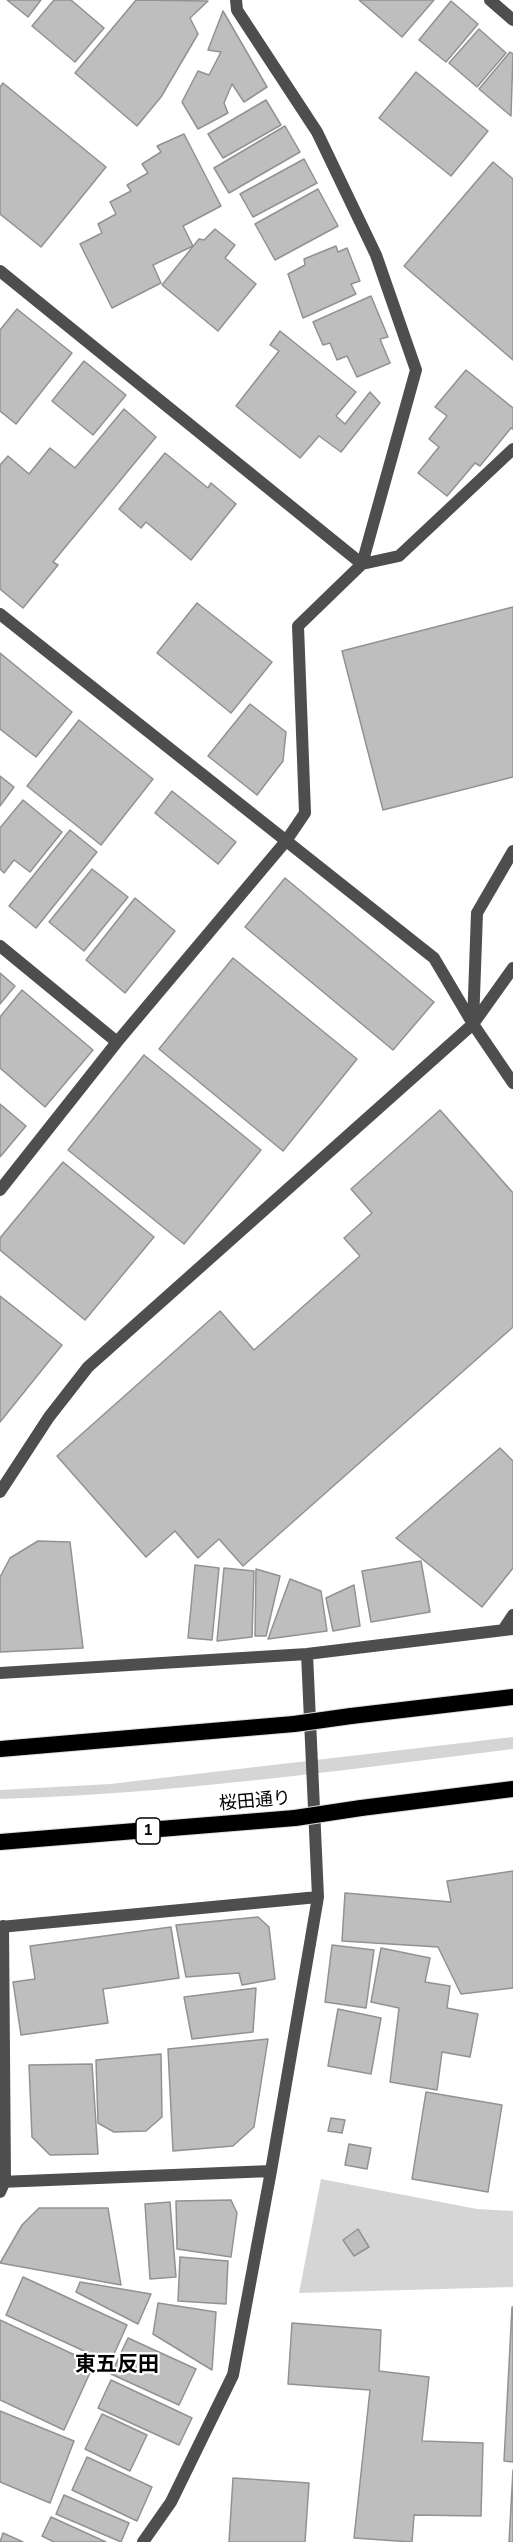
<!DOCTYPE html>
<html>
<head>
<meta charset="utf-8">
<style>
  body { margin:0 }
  canvas { display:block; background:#fff }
</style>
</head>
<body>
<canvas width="513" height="2542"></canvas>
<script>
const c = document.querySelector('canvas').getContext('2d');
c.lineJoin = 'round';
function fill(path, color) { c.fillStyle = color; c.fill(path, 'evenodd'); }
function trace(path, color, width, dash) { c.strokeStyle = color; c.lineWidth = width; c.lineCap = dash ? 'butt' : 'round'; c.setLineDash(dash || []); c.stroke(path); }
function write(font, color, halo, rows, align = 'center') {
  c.font = font + ' "Nunito Sans","Noto Sans JP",sans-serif'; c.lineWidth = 4.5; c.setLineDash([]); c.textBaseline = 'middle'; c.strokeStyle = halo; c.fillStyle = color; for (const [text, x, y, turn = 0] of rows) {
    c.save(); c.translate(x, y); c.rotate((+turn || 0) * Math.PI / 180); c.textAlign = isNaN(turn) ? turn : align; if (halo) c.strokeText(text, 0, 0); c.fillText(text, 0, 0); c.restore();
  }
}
fill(new Path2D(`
  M513,1737V1749C343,1770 172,1794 0,1799V1790L110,1784Z
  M321,2179L477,2209L513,2211V2287L299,2293Z`), '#d5d5d5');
const building = new Path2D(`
  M7,0H41L28,17Z
  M54,0H71L104,28L75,62L32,26Z
  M136,0L208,1L190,18L198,34L161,97L137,126L75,73Z
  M359,0H434L402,37Z
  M451,1L478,24L446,62L419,40Z
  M223,11L267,87L244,102L232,84L224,103L228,113L198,129L182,102L198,71L209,75L221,52L208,50Z
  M479,29L506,53L477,87L449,63Z
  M510,52L513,54L511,116L479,89Z
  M416,72L488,131L451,176L379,118Z
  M3,83L106,167L41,247L0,214V87Z
  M266,100L281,125L223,158L208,134Z
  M285,126L300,152L229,193L214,168Z
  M184,134L221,206L183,226L193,246L153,265L161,283L112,308L80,244L102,233L98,224L116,214L110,202L131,191L127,185L148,173L142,164L161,152L157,146Z
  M304,159L317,183L253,217L240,194Z
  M493,162L513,179V360L404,266Z
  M318,189L338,226L275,260L255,224Z
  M215,229L235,245L225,258L256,284L218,331L162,285L199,239L204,240Z
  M336,246L338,252L347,248L360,281L351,284L356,294L303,318L288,274L305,265L304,259Z
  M371,296L388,337L380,339L390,363L357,377L347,356L337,360L330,343L323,345L313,322Z
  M17,309L72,353L16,424L0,411V330Z
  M280,331L356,392L336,416L345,424L370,392L380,403L341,452L319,436L300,458L236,406L279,351L270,345Z
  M84,361L126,395L93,435L52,401Z
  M466,370L513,408V429L511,428L480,466L475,463L447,496L418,473L439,447L429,439L447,416L435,407Z
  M124,409L156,437L53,562L58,565L23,608L0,589V465L8,456L29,474L50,448L75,468Z
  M165,453L208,488L211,483L236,504L191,560L146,522L141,528L119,509Z
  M197,603L272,662L231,713L157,653Z
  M513,607V777L383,810L342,651Z
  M0,653L72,712L36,757L0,729Z
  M250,704L286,732L283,761L257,795L208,756Z
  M79,720L153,779L101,845L27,786Z
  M0,776L14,787L0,806Z
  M172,791L236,842L218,864L155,813Z
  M23,800L62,832L30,872L14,860L4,873L0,869V828Z
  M70,830L97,852L36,928L9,906Z
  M92,869L128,897L84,951L49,922Z
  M285,878L434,1002L393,1050L245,927Z
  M135,898L175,931L125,993L86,960Z
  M233,958L357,1059L283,1151L159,1049Z
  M0,973L15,986L0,1004Z
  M22,990L93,1050L45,1107L0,1068V1017Z
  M144,1055L261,1150L184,1244L68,1150Z
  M0,1104L26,1126L0,1157Z
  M440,1110L513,1193V1327L243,1566L219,1539L198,1558L175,1531L146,1557L57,1456L220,1311L254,1350L360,1256L344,1238L372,1213L351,1189Z
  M63,1162L154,1237L85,1320L0,1250V1238Z
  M0,1296L62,1345L0,1422Z
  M500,1448L513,1461V1568L482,1607L396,1538Z
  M38,1541L70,1542L83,1648L0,1652V1577L10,1558Z
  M421,1561L430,1612L371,1622L362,1571Z
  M195,1565L219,1568L212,1640L188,1638Z
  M224,1568L254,1571L252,1637L217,1641Z
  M256,1569L280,1576L266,1636H255Z
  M290,1579L321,1591L327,1631L268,1639Z
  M354,1585L360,1626L333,1631L326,1598Z
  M513,1871V1988L461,1994L438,1947L342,1941L345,1893L451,1902L447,1881Z
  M258,1917L269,1927L275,1979L242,1985L239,1973L186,1977L176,1925Z
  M171,1927L179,1978L103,1989L108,2023L21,2035L13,1982L35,1979L30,1946Z
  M332,1945L374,1950L366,2008L325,2002Z
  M381,1948L430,1958L425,1982L450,1986L447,2008L478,2014L470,2057L442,2052L437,2090L390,2082L399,2008L371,2002Z
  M256,1988L253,2032L192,2039L184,1997Z
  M338,2009L381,2018L371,2074L328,2066Z
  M268,2039L254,2127L233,2146L173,2151L168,2049Z
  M161,2054L162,2117L146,2131L114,2132L98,2123L96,2060Z
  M92,2064L98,2154L50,2155L32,2137L29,2065Z
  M426,2092L502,2105L488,2192L412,2179Z
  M331,2118L345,2120L342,2133L328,2131Z
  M349,2144L371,2148L367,2169L345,2165Z
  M231,2200L237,2213L231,2257L177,2249L176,2201Z
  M170,2202L176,2277L150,2279L145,2204Z
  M39,2208H108L121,2285L0,2263L22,2225Z
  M358,2229L369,2247L354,2256L343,2240Z
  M180,2257L228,2261L226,2304L178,2301Z
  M23,2277L127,2325L110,2363L6,2315Z
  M80,2282L151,2294L138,2324L76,2292Z
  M158,2303L216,2312L212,2370L153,2334Z
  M512,2307H513V2462L504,2461Z
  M0,2320L94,2364L64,2430L0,2400Z
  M292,2323L381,2330L379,2371L429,2377L422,2441L483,2443L481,2516L414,2515L412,2542L354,2538L370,2390L288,2384Z
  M128,2338L196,2369L179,2405L111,2374Z
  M111,2380L192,2418L179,2445L98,2408Z
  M0,2411L74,2441L50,2503L0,2482Z
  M102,2414L147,2435L130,2471L85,2449Z
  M87,2457L152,2487L137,2521L72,2490Z
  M513,2470V2542H509Z
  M233,2478L309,2483L305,2542H229Z
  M64,2495L129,2523L121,2542L56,2514Z
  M51,2517L106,2542H54L42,2536Z
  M3,2533L23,2542H0Z`);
fill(building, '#bebebe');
trace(building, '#929292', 1.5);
const trunk = new Path2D(`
  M351,1716L513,1697
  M0,1749L294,1724
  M361,1808L513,1789
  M0,1842L295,1818`);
trace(trunk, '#dbdbdb', 18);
trace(new Path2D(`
  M473,1024L477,913L513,851`), '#4e4e4e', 12);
trace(new Path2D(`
  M490,0L513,20
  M0,271L362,564L399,556L513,449
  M0,946L117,1042
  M473,1024L513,968
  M0,1190L117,1042L286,841L305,813L298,626L362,564L416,370L376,255L317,132L237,10L236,0
  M503,1630L513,1615
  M0,1673L307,1654L513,1629
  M0,1927L318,1897
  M0,2182L271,2171
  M0,2192L5,2181L3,1926
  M143,2542L171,2502L233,2375L271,2171L318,1897L307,1654`), '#4e4e4e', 12);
trace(new Path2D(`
  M0,614L434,958L473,1024L513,1083
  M0,1492L49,1417L88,1367L473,1024`), '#4e4e4e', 12);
trace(trunk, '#000', 16);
const trunkBridge = new Path2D(`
  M294,1724L351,1716
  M295,1818L361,1808`);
trace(trunkBridge, '#dbdbdb', 18, []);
trace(trunkBridge, '#000', 16);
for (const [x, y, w] of [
  [148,1831,24]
]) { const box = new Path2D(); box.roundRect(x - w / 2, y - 13, w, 26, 4.5); c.fillStyle = '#fff'; c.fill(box); trace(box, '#000', 1.5); }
write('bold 16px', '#000', null, [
  ["1",148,1831]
]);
write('18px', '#000', '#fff', [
  ["桜田通り",255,1802,-5]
]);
write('bold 21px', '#000', '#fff', [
  ["東五反田",117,2366]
]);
</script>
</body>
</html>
